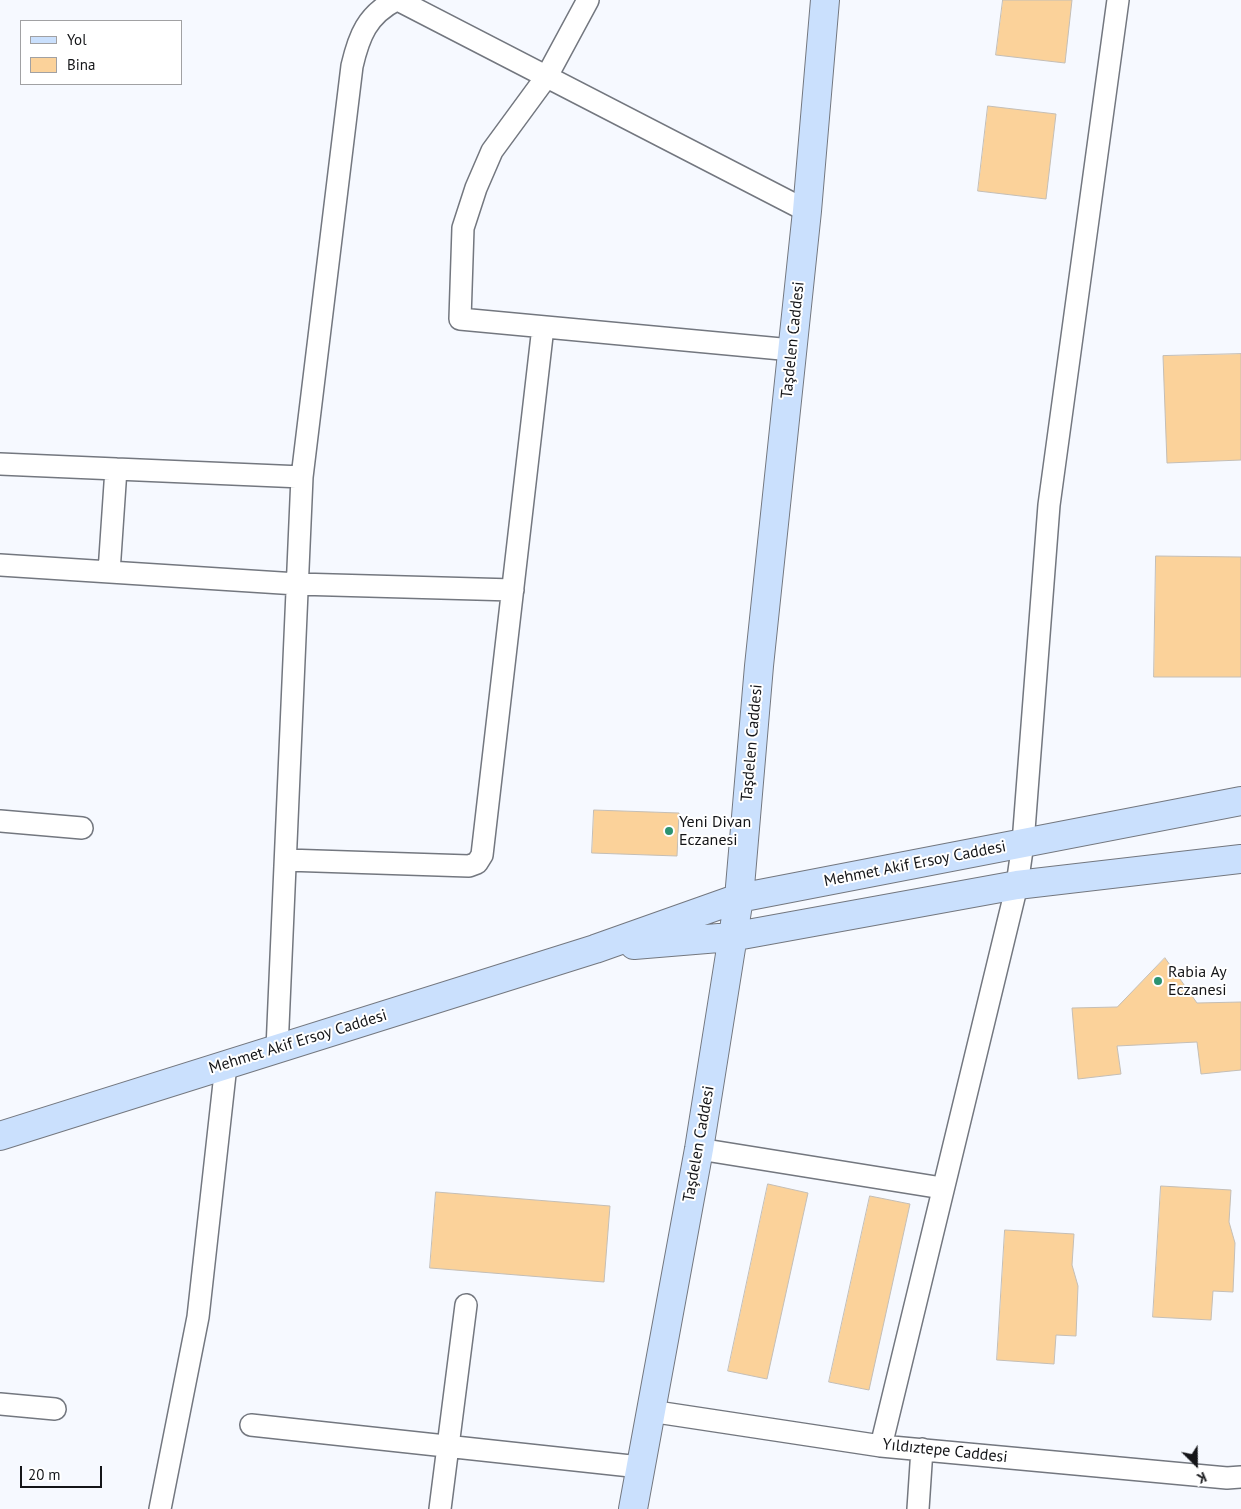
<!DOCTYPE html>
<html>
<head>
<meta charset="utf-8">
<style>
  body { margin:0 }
  #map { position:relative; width:1241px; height:1509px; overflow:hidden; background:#f6f9ff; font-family:"PT Sans",sans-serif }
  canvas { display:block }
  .legend { position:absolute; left:20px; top:20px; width:162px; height:65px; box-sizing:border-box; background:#fff; border:1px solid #a1a1a3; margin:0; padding:6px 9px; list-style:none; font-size:15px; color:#141518 }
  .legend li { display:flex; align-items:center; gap:10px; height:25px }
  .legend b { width:25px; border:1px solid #a1a1a3 }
  .north { position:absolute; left:1171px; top:1439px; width:50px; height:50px; -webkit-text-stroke:4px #fff; paint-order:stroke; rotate:157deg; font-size:14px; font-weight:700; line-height:20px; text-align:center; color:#141518 }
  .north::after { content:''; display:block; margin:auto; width:18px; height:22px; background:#141518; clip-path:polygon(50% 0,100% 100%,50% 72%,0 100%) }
  .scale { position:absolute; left:20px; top:1466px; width:82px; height:22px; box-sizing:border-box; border:2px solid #141518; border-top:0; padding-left:6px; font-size:15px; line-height:18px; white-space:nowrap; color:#141518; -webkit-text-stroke:4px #fff; paint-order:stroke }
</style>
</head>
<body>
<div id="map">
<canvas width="1241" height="1509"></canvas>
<ul class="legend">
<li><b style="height:6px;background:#cae0fd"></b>Yol</li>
<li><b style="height:14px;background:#fbd29a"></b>Bina</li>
</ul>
<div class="north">K</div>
<div class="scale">20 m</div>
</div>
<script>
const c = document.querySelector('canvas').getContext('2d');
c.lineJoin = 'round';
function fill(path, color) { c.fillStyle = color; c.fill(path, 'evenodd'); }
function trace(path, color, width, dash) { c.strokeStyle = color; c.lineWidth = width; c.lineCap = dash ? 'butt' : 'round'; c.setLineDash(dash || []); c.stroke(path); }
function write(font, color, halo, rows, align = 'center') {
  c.font = font + ' "PT Sans",sans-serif'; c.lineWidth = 4; c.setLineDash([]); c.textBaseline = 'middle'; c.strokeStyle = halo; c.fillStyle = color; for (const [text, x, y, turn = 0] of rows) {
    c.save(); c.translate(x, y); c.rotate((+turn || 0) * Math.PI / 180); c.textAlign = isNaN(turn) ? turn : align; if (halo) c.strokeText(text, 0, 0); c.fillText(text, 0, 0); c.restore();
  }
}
const building = new Path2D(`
  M1003,0H1072L1065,63L996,55Z
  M988,106L1056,114L1046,199L978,191Z
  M1241,354V460L1167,463L1163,356Z
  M1156,556L1241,557V677H1154Z
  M594,810L679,813L677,856L592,853Z
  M1165,958L1197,1003L1241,1002V1070L1201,1074L1197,1042L1117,1046L1121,1074L1078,1079L1072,1008L1117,1007Z
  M768,1184L808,1193L767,1379L728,1371Z
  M1161,1186L1231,1190L1229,1222L1235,1243L1233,1292L1213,1291L1211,1320L1153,1317Z
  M436,1192L610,1206L604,1282L430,1268Z
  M870,1196L910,1204L869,1390L829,1382Z
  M1005,1230L1074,1234L1072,1265L1078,1286L1076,1336L1056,1335L1054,1364L997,1360Z`);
fill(building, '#fbd29a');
trace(building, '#c4beb6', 1);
const street = new Path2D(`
  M398,0L807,211
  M588,0L547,76L492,151L476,188L463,228L460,319L792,350
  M0,464L302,477
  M0,565L297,584L513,590
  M109,572L116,469
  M0,821L82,828
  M286,860L469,866L477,863L482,855L543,327
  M277,1049L302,477L352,66C359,36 367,15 396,0
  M699,1149L942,1188
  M0,1404L55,1409
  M650,1411L881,1446L1227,1478L1241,1477
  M251,1425L640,1467
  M881,1446L1017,885L1023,843L1049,505L1118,0
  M160,1509L198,1317L226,1065
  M440,1509L466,1305
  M918,1509L922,1449`);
const secondary = new Path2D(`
  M634,945L731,937L1017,885L1241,859
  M0,1136L595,949L739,898L1241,801
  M633,1509L699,1149L739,898L759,666L807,211L825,0`);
trace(street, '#73777f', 24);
trace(secondary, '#73777f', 30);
trace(street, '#fff', 21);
trace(secondary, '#cae0fd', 28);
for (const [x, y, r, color] of [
  [669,831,5,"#2c9371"],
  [1158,981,5,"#2c9371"]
]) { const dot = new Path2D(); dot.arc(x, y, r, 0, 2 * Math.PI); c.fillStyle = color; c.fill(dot); trace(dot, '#fff', 2); }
write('16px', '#141518', '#fff', [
  ["Taşdelen Caddesi",793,340,-84],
  ["Taşdelen Caddesi",752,743,-85],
  ["Mehmet Akif Ersoy Caddesi",915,864,-11],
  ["Mehmet Akif Ersoy Caddesi",298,1042,-17],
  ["Taşdelen Caddesi",699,1144,-80],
  ["Yıldıztepe Caddesi",945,1451,6]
]);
write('16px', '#141518', '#fff', [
  ["Yeni Divan",679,822],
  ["Eczanesi",679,840],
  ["Rabia Ay",1168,972],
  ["Eczanesi",1168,990]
], 'left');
</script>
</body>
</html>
